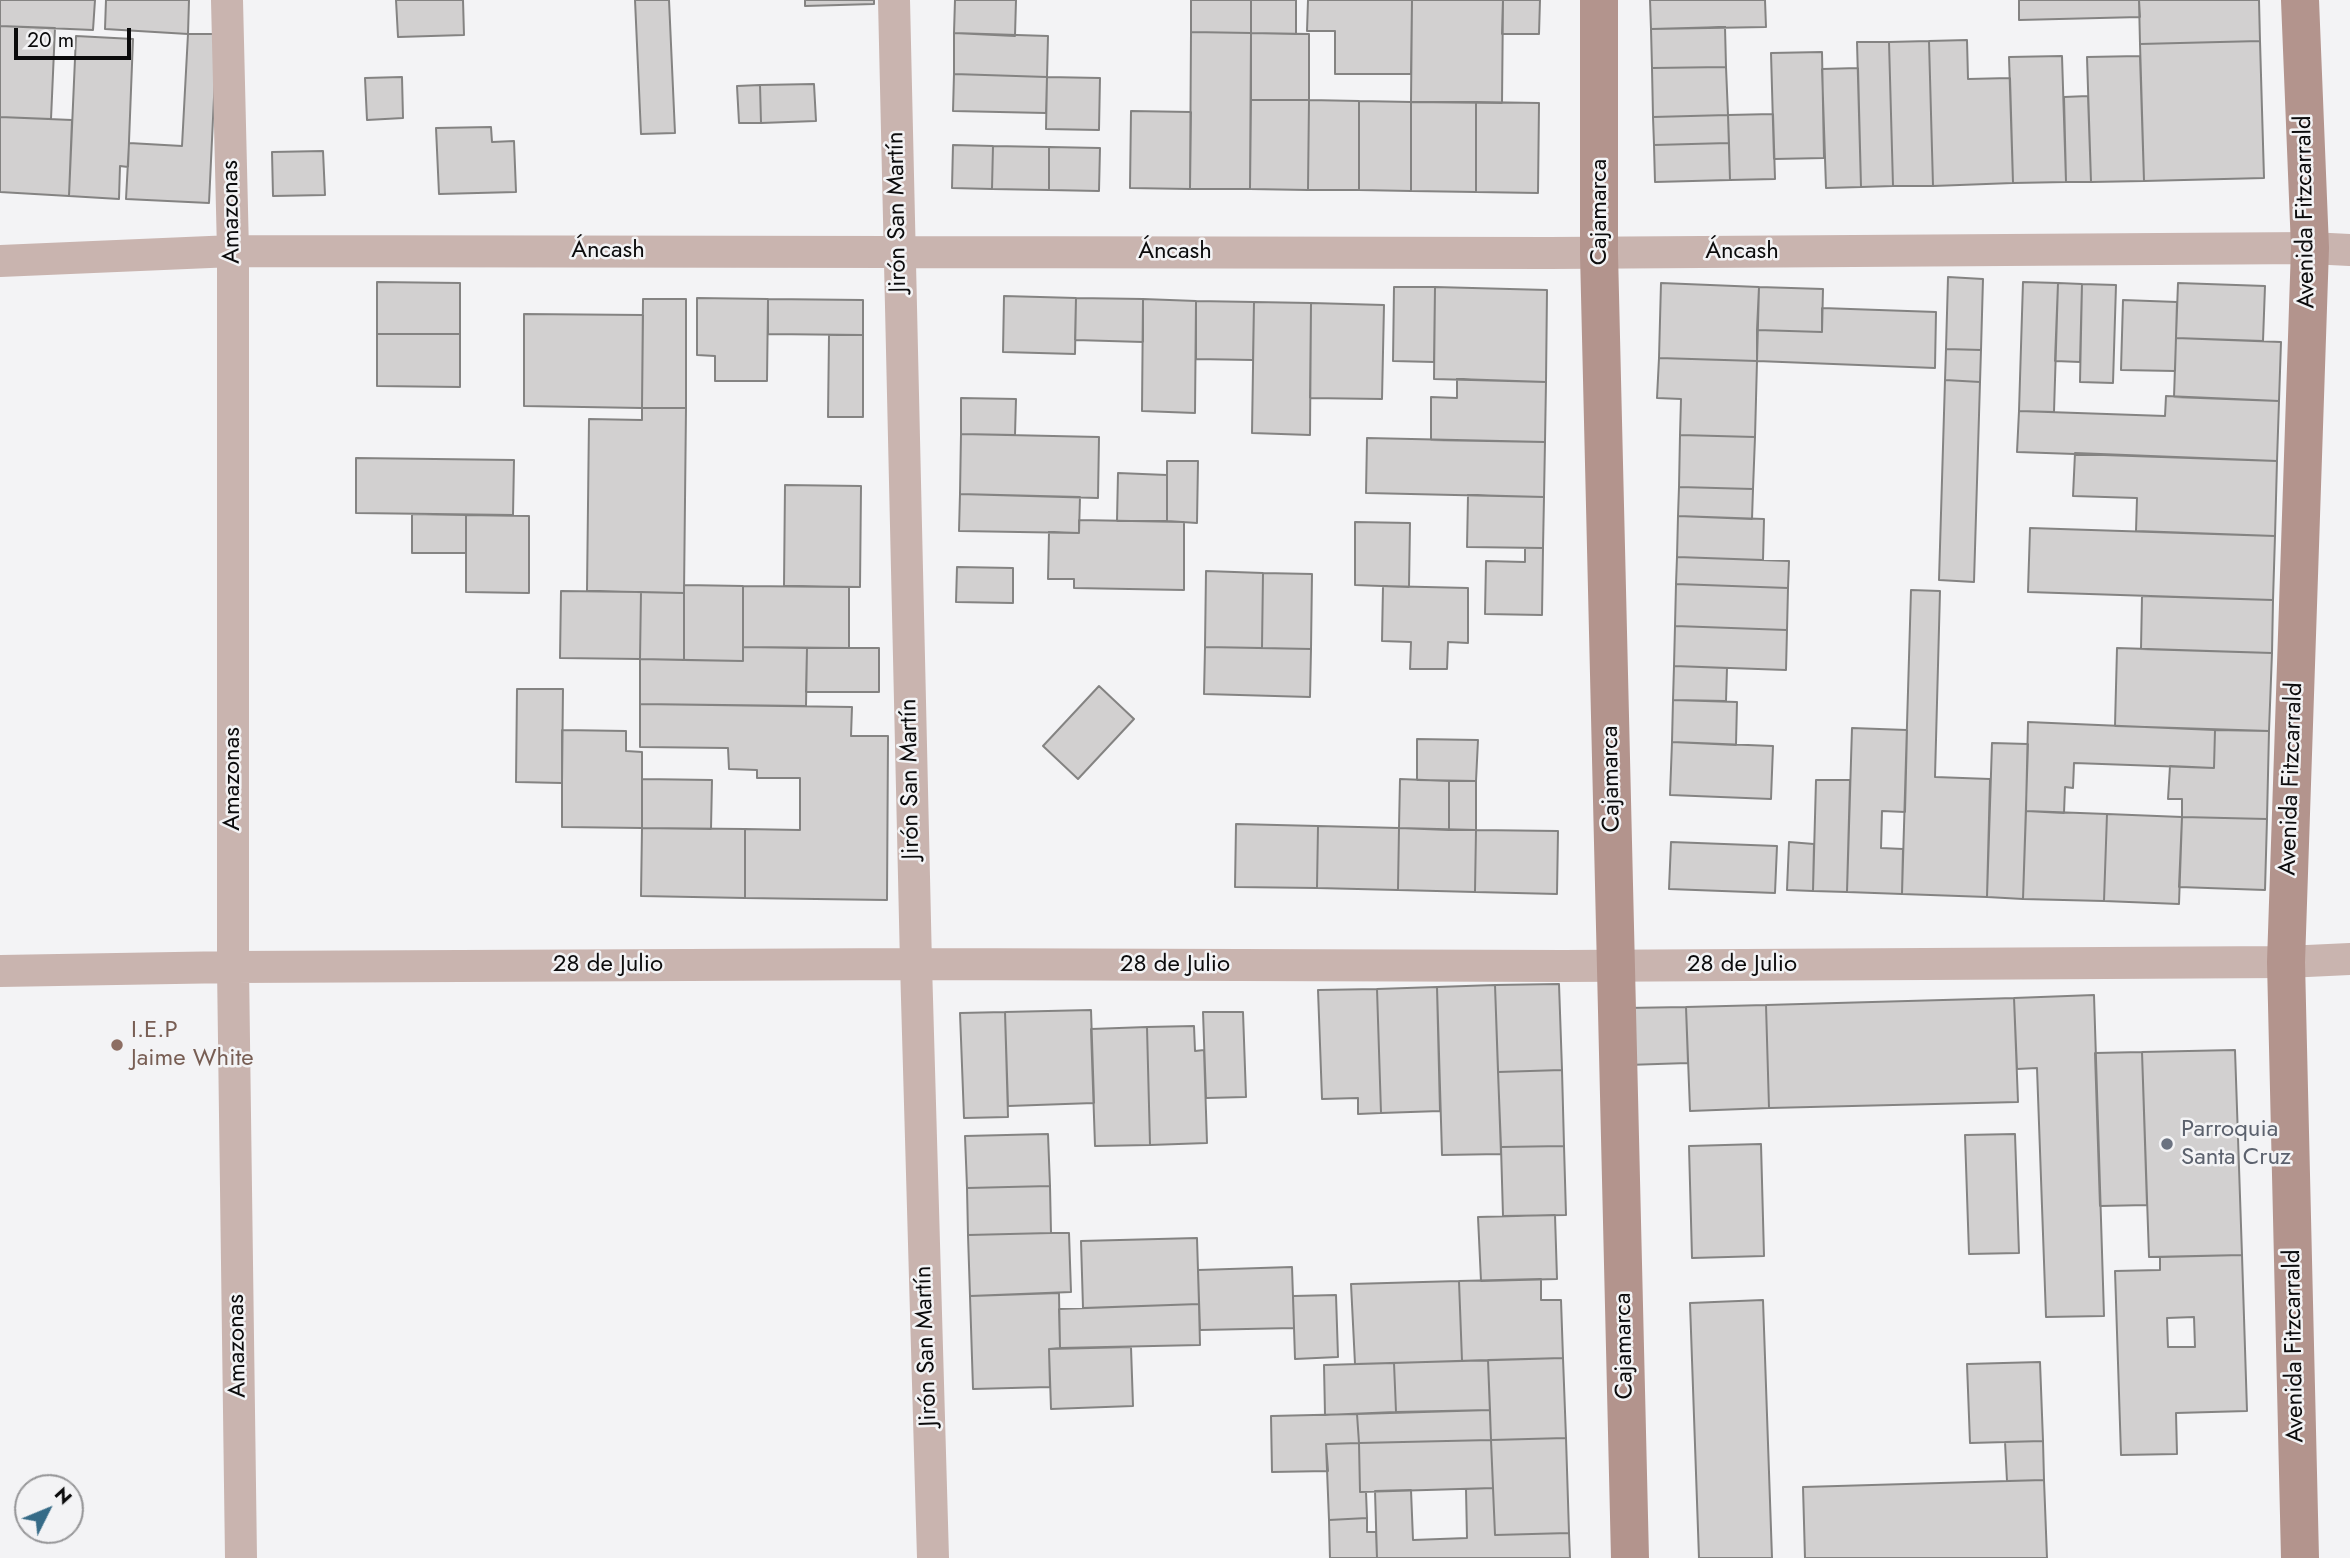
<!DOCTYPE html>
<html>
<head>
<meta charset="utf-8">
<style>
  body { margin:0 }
  #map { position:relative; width:2350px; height:1558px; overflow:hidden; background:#f3f3f5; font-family:Jost,sans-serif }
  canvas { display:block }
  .north { position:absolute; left:14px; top:1474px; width:70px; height:70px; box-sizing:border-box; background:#f3f3f5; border:2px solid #969698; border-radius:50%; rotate:47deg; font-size:19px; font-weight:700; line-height:28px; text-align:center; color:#0b0b0c }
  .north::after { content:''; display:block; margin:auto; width:24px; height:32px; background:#366b87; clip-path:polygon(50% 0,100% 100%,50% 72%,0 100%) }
  .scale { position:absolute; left:14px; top:28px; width:117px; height:32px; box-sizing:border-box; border:4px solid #0b0b0c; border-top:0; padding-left:9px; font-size:21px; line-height:24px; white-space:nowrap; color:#0b0b0c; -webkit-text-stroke:5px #f3f3f5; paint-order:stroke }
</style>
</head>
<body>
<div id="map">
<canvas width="2350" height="1558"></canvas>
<div class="north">N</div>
<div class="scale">20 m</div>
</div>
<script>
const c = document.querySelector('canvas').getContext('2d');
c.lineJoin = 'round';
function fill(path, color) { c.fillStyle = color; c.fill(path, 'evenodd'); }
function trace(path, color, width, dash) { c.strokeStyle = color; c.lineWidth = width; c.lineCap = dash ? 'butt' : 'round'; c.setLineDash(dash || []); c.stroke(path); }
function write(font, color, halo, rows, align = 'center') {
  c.font = font + ' Jost,sans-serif'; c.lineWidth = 5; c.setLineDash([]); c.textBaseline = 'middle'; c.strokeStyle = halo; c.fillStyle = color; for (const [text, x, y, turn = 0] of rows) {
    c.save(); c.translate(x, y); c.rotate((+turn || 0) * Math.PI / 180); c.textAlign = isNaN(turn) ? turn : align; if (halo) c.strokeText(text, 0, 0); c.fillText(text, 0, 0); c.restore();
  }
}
const building = new Path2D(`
  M0,0H95L93,30L0,26Z
  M106,0H189L188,34L105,29Z
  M396,0H463L464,35L398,37Z
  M635,0H669L675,133L641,134Z
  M805,0H874V4L805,6Z
  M955,0H1016L1015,36L954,33Z
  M1191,0H1251V33L1191,32Z
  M1251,0H1296V34L1251,33Z
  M1308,0H1412L1411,74H1335V31H1307Z
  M1412,0H1503L1502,103L1411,102Z
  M1503,0H1540L1539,34H1502Z
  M1650,0H1765L1766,27L1651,29Z
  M2019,0H2139L2140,17L2019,20Z
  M2139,0H2259L2260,41L2140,44Z
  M0,26L55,28L51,119L0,117Z
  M1725,27L1726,67L1652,68L1651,29Z
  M1191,32L1251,33L1250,189H1190Z
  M954,33L1048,36L1047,77L954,74Z
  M1251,33L1309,34V100H1251Z
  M188,34H217L209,203L126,199L129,143L182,146Z
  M76,36L133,39L128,167L120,166L119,199L69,196Z
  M1967,40L1968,79L2010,78L2013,183L1933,186L1929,41Z
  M1929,41L1933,186H1893L1889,42Z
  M2260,41L2264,178L2144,181L2140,44Z
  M1857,42H1889L1893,186L1861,187Z
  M1822,52L1824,158L1774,159L1771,53Z
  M2062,56L2066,182L2013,183L2009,57Z
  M2140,56L2144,181L2091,182L2087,57Z
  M1726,67L1728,115L1653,117L1652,68Z
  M1858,68L1861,187L1826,188L1822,69Z
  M954,74L1047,77L1046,113L953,111Z
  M402,77L403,118L367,120L365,78Z
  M1047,77L1100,78L1099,130L1046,129Z
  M814,84L816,121L761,123L760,85Z
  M760,85L761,123H739L737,86Z
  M2088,96L2091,182H2066L2064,97Z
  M1251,100H1309L1308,190L1250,189Z
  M1309,100L1359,101V190H1308Z
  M1359,101L1411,102V191L1359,190Z
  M1411,102H1476V192L1411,191Z
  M1476,102L1539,103L1538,193L1476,192Z
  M1131,111L1191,112L1190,189L1130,188Z
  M1773,114L1775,179L1730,180L1728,115Z
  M1728,115L1729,143L1654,145L1653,117Z
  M0,117L72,120L69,196L0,192Z
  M491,127L492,142L514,141L516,192L439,194L436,128Z
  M1729,143L1730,180L1655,182L1654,145Z
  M953,145L993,146L992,189L952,188Z
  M993,146L1049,147V190L992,189Z
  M1049,147L1100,148L1099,191L1049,190Z
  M323,151L325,195L273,196L272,152Z
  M1948,277L1983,279L1981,350L1946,349Z
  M377,282L460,283V334H377Z
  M2023,282L2058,283L2054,412L2019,411Z
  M1661,283L1759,287L1757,361L1659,358Z
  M2058,283L2082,284L2080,362L2055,361Z
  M2178,283L2265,286L2263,341L2176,338Z
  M2082,284L2116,285L2113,383L2080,382Z
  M1394,287H1435L1434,362L1393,361Z
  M1435,287L1547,290L1546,382L1434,379Z
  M1759,287L1823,289L1822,332L1757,330Z
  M1004,296L1076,298L1075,354L1003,352Z
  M697,298L768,299L767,381H715V356L697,355Z
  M1076,298L1143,299V342L1075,340Z
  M643,299H686V408H642Z
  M768,299L863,300V335L768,334Z
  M1143,299L1196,301L1195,413L1142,411Z
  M2123,300L2177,302L2175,371L2121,370Z
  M1196,301L1254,302L1253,360L1196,359Z
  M1254,302L1311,303L1310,435L1252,433Z
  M1311,303L1384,305L1382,399L1310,398Z
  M1822,308L1936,312L1935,368L1757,361V330L1822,332Z
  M524,314L643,315L642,408L524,406Z
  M377,334H460V387L377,386Z
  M829,335H863V417H828Z
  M2176,338L2281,342L2279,401L2174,397Z
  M1946,349L1981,350L1980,382L1945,380Z
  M1659,358L1757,361L1755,437L1680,435L1681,399L1657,398Z
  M1457,379L1546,382L1545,442L1431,440V397L1457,398Z
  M1945,380L1980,382L1974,582L1939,580Z
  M2166,396L2279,401L2277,461L2017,452L2019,411L2165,416Z
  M961,398L1016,399L1015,435L961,434Z
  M642,408H686L684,593L587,591L589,419L642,420Z
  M961,434L1099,437L1098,498L960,494Z
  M1680,435L1755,437L1753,489L1679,487Z
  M1367,438L1545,442L1544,497L1366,493Z
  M2075,453L2277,461L2275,536L2136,531L2137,498L2073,496Z
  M356,458L514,460L513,515L356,513Z
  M1167,461H1198L1197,523L1167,521Z
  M1118,473L1167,475V521H1117Z
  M785,485L861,486L860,587L784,586Z
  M1679,487L1753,489L1752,519L1678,516Z
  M960,494L1080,497L1079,533L959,531Z
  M1468,495L1544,497L1543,548L1467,547Z
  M412,514L466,515V553H412Z
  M466,515L529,516V593L466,592Z
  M1678,516L1764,519L1763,560L1677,557Z
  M1079,520L1184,522V590L1074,588V579H1048L1049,532L1079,533Z
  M1355,522L1410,523L1409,587L1355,585Z
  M2030,528L2275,536L2273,600L2028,592Z
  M1525,548H1543L1542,615L1485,614L1486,561L1525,562Z
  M1677,557L1789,561L1788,588L1676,584Z
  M957,567L1013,568V603L956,602Z
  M1206,571L1263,573L1262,648L1205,647Z
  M1263,573L1312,574L1311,649L1262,648Z
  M1676,584L1788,588L1787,630L1675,626Z
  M684,585L743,586V661L684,660Z
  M743,586L849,587V648L743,647Z
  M1383,586L1468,588V643L1448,642L1447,669H1410L1411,642L1382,641Z
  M1911,590L1940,591L1935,777L1990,779L1987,897L1902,894Z
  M561,591L641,592L640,659L560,658Z
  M641,592L684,593V660L640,659Z
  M2142,596L2273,600L2272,653L2141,649Z
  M1675,626L1787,630L1786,670L1674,666Z
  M743,647L807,648L806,706L640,704V659L743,661Z
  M1205,647L1311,649L1310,697L1204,694Z
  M807,648H879V692H806Z
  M2117,648L2272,653L2269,731L2115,726Z
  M1674,666L1727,668L1726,701L1673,700Z
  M1099,686L1134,719L1078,779L1043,746Z
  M517,689H563L562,783L516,782Z
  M1673,700L1737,702L1736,745L1672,742Z
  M640,704L852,707L851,736H888L887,900L745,898V829L800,830V778H757V770L729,769L728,748L640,747Z
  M2028,722L2215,730L2214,768L2074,763L2073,788L2065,787L2064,813L2026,811Z
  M1852,728L1907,730L1905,812L1882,811L1881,848L1903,849L1902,894L1847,892Z
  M562,730L626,731V751L642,752V828L562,827Z
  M2215,730L2269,731L2267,819L2182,817V799H2168L2170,766L2214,768Z
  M1417,739L1478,740L1476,781L1417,780Z
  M1672,742L1773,746L1771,799L1670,795Z
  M1992,743L2028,744L2023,899L1987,897Z
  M642,779L712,780L711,829L642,828Z
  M1400,779L1449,781V830L1399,828Z
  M1816,780H1850L1847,892L1813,891Z
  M1449,781H1476V830H1449Z
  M2026,811L2107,814L2104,901L2023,899Z
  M2107,814L2182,817L2179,904L2104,901Z
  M2182,817L2267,819L2265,890L2179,887Z
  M1236,824L1318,826L1317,888L1235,887Z
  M1318,826L1399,828L1398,890L1317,888Z
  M642,828L745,829V898L641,896Z
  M1399,828L1476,830L1475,892L1398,890Z
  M1476,830L1558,831L1557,894L1475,892Z
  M1671,842L1777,846L1775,893L1669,889Z
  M1789,842L1814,844L1813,891L1787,890Z
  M1559,984L1562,1070L1498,1072L1495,985Z
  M1495,985L1501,1154L1442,1155L1437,987Z
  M1437,987L1440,1111L1381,1113L1377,989Z
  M1377,989L1381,1113L1358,1114V1098L1322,1099L1318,990Z
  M2094,995L2104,1316L2046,1317L2037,1068L2017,1069L2014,998Z
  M2014,998L2018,1102L1769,1108L1766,1005Z
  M1766,1005L1769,1108L1690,1111L1686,1007Z
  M1686,1007L1688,1063L1627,1065L1625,1008Z
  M1091,1010L1094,1103L1008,1106L1005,1012Z
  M1005,1012L1008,1117L964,1118L960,1013Z
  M1203,1012H1243L1246,1097L1206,1098Z
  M1194,1026L1195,1051L1204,1050L1207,1143L1150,1145L1147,1027Z
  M1147,1027L1150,1145L1095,1146L1091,1029Z
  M2235,1050L2242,1255L2149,1257L2142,1052Z
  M2142,1052L2147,1205L2100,1206L2095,1053Z
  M1562,1070L1564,1146L1501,1147L1498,1072Z
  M1048,1134L1050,1186L967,1188L965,1136Z
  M2015,1134L2019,1253L1969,1254L1965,1135Z
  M1761,1144L1764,1256L1692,1258L1689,1146Z
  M1564,1146L1566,1215L1503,1216L1501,1147Z
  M1050,1186L1051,1233L968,1235L967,1188Z
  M1555,1215L1557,1279L1481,1281L1478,1217Z
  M1051,1233H1069L1071,1292L970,1296L968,1235Z
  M1197,1238L1199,1304L1083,1308L1081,1241Z
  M2242,1255L2247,1411L2176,1413L2177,1454L2121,1455L2115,1271L2160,1270V1257ZM2194,1317L2195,1347H2168L2167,1318Z
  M1292,1267L1294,1328L1200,1330L1198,1270Z
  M1541,1279V1300H1561L1563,1358L1462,1361L1459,1281Z
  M1459,1281L1462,1361L1355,1364L1351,1284Z
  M1059,1293L1060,1348L1049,1349L1050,1387L973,1389L970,1296Z
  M1336,1295L1338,1357L1295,1359L1293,1296Z
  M1763,1300L1772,1558H1699L1690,1303Z
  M1199,1304L1200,1345L1060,1348L1059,1309Z
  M1131,1347L1133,1406L1051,1409L1049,1349Z
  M1563,1358L1566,1438L1491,1440L1488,1360Z
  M1488,1360L1490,1410L1396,1412L1394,1363Z
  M2040,1362L2043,1441L1970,1443L1967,1364Z
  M1394,1363L1396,1412L1325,1415L1324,1365Z
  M1490,1410L1491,1440L1359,1443L1357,1414Z
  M1357,1414L1359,1443L1326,1444L1328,1471L1272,1472L1271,1416Z
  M1566,1438L1569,1533L1495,1535L1491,1440Z
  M1491,1440L1493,1488L1360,1492L1359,1443Z
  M2043,1441L2044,1480L2007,1481L2005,1442Z
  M1359,1443L1360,1492H1366L1367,1518L1329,1520L1326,1444Z
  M2044,1480L2047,1558H1805L1803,1487Z
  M1493,1488L1495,1535L1569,1533L1570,1558H1377L1375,1491L1411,1490L1413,1540L1467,1538L1466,1489Z
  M1367,1518V1532H1376L1377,1558H1330L1329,1520Z`);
fill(building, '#d2d0d0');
trace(building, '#848382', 2);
trace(new Path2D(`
  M227,0L233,251V967L241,1558
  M894,0L916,964L933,1558
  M0,261L233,251L1550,253L2310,248L2350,250
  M0,971L233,967L916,964L1564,966L2286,962L2350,959`), '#c9b4af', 32);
trace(new Path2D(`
  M1599,0V253L1630,1558
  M2300,1558L2286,962L2310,248L2300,0`), '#b3948d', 38);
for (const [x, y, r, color] of [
  [117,1045,7,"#8d6e63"],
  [2167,1144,7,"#6b7280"]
]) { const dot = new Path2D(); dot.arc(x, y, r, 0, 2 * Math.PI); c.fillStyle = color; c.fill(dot); trace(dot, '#f3f3f5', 2.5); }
write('24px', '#0b0b0c', '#f3f3f5', [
  ["Amazonas",232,212,-91],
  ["Jirón San Martín",898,212,-91],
  ["Cajamarca",1600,212,-90],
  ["Avenida Fitzcarrald",2306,212,-91],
  ["Áncash",608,251],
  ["Áncash",1175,252],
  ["Áncash",1742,252],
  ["Amazonas",233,779,-90],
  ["Jirón San Martín",911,779,-91],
  ["Cajamarca",1612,779,-91],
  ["Avenida Fitzcarrald",2292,779,-88],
  ["28 de Julio",608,965],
  ["28 de Julio",1175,965],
  ["28 de Julio",1742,965],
  ["Amazonas",238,1346,-91],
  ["Jirón San Martín",927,1346,-92],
  ["Cajamarca",1625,1346,-91],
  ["Avenida Fitzcarrald",2295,1346,-91]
]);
write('24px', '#785e54', '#f3f3f5', [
  ["I.E.P",131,1031],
  ["Jaime White",131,1059]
], 'left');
write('24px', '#5b616d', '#f3f3f5', [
  ["Parroquia",2181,1130],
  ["Santa Cruz",2181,1158]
], 'left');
</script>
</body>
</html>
